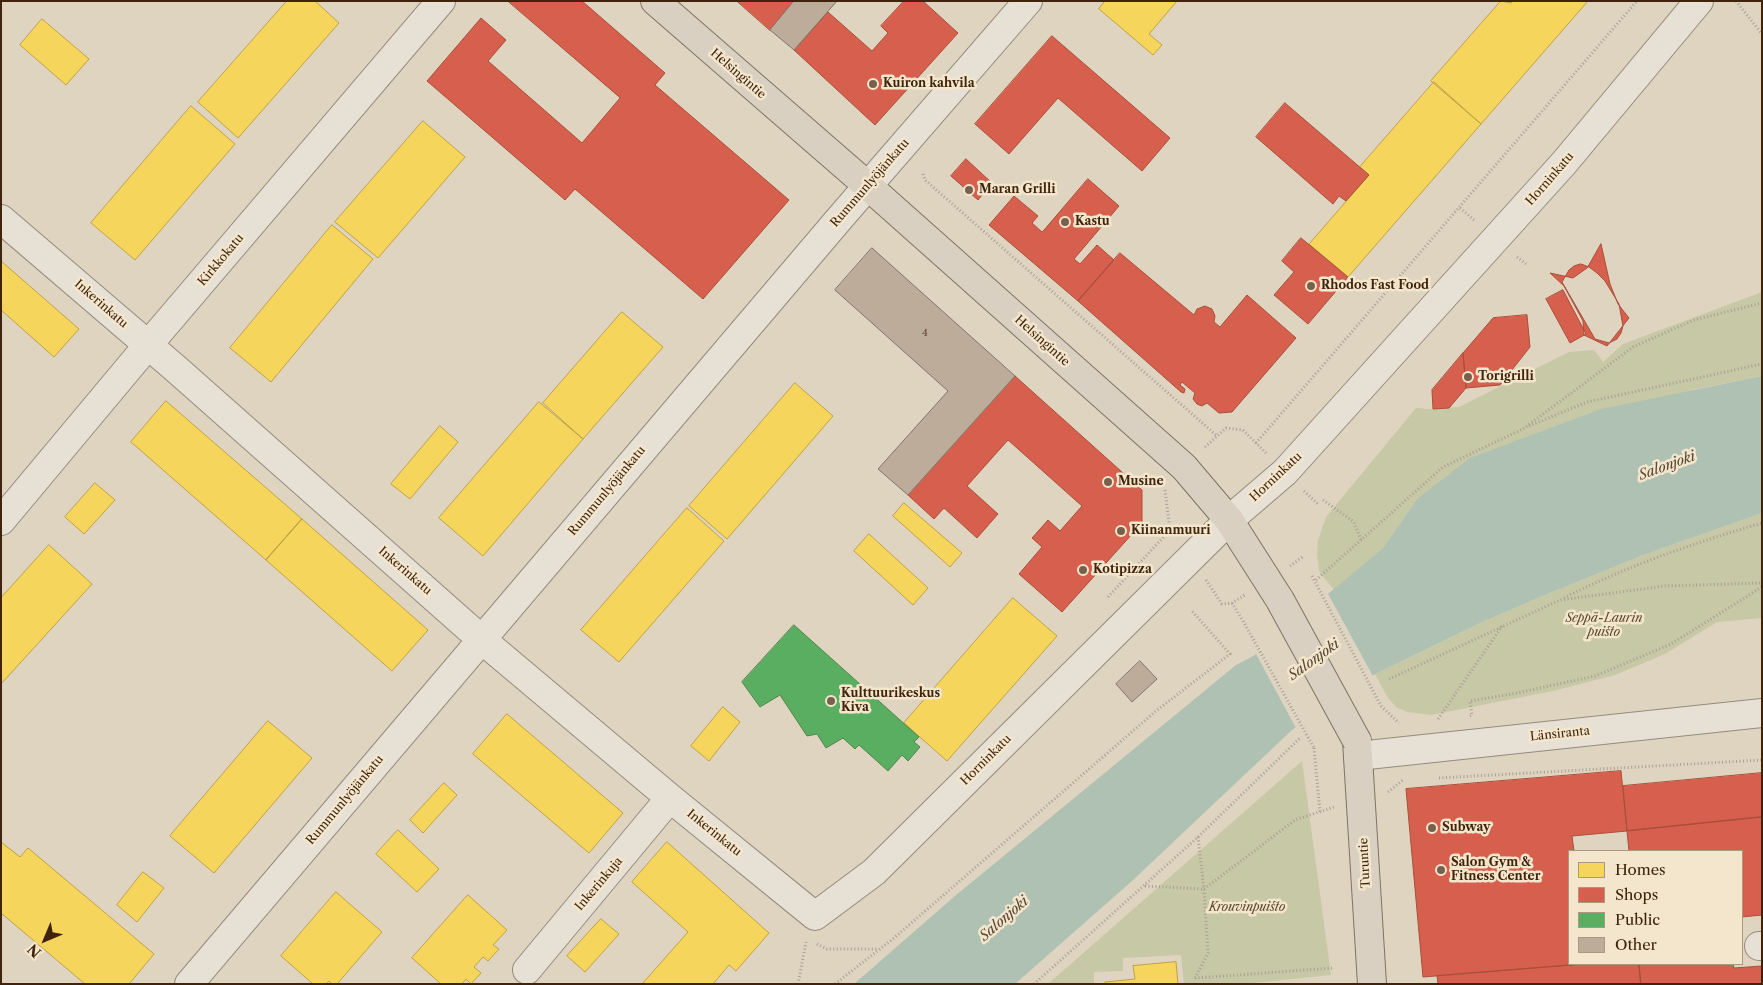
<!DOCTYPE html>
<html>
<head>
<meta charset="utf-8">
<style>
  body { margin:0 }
  #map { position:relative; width:1763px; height:985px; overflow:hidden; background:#dfd4bf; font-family:"Libre Caslon Text",serif }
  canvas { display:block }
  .frame { position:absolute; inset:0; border:2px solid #3f230c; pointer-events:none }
  .legend { position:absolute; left:1568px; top:850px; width:175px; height:115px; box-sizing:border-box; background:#f3e6cd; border:1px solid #ab9880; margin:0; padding:6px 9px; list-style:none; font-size:15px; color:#3f230c }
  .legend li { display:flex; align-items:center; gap:10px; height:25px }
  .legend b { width:25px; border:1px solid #ab9880 }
  .north { position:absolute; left:20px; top:915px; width:50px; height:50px; -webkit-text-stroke:4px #f3e6cd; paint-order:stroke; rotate:225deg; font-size:14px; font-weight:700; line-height:20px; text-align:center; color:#3f230c }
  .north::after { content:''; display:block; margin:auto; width:18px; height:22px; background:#3f230c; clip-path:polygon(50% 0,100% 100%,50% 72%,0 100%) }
</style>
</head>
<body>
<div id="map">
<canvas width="1763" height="985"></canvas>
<div class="frame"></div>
<ul class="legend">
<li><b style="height:14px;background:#f6d55c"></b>Homes</li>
<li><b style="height:14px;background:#d6604d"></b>Shops</li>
<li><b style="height:14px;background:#5aae61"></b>Public</li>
<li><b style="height:14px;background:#beac9b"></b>Other</li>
</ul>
<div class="north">N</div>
</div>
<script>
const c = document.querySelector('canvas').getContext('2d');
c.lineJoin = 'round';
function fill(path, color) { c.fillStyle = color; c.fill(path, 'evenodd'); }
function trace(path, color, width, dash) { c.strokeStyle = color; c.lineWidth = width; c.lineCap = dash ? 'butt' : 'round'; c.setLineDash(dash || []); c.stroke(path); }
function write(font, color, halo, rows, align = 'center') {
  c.font = font + ' "Libre Caslon Text",serif'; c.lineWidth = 5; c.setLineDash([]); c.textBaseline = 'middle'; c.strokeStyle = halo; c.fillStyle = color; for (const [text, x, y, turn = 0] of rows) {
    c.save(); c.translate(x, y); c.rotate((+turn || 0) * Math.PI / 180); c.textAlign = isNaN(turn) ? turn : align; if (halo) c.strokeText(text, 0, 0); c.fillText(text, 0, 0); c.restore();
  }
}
fill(new Path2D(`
  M1762,292V376L1691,390L1417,499L1383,548L1334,590L1319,571L1317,555L1318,540L1326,517L1416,408L1429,409L1459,407L1569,352L1594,350L1603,362L1623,344Z
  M1762,513V618L1717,622L1665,654L1615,675L1553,691L1431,715L1407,712L1396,707L1388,698L1375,674L1480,623L1540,597L1643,555Z
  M1302,761L1331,975L1244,984H1184L1181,955L1123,958V971L1094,972V984H1048Z`), '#c7c8a5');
fill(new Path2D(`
  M1762,376V513L1643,555L1540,597L1480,623L1375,674L1292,730L1132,881L1015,984H854L955,896L1236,665L1255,655L1383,548L1417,499L1470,458L1601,409Z`), '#aec1b3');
fill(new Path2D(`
  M1327,592L1374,678L1297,730L1255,652Z`), '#dfd4bf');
const homes = new Path2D(`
  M287,1H315L339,23L238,138L198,102Z
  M1105,1H1177L1149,34L1162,45L1153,55L1099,9Z
  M1501,1L1511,3L1513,1H1588L1481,124L1431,81Z
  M42,19L89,59L66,85L20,45Z
  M1434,82L1481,124L1348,277L1309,244L1369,175L1360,167Z
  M191,106L235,144L135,260L91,223Z
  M423,121L465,157L378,258L335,222Z
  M332,225L373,259L271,382L230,348Z
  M1,261L79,329L54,357L1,310Z
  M622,312L663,347L583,439L543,403Z
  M795,383L833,416L727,539L689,506Z
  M166,401L302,519L266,560L131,442Z
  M539,402L583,439L483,556L439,518Z
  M440,426L458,442L410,499L391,484Z
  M95,483L115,500L84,534L65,517Z
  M904,503L962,553L950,567L893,516Z
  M687,508L724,541L619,662L581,630Z
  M302,519L428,630L392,671L266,560Z
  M869,534L928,588L913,605L854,551Z
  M49,545L92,584L1,684V598Z
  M1013,598L1057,636L947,761L904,723Z
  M723,707L740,722L709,761L691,746Z
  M507,714L623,813L589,853L473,754Z
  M268,721L312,758L214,873L170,836Z
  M444,783L457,795L423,833L410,820Z
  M398,830L439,869L417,892L376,854Z
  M1,842L20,857L28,848L154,954L129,984H85L1,913Z
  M667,842L769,933L736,971L729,965L713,984H642L688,932L632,882Z
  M143,872L164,888L137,922L117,905Z
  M336,892L382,932L337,984H332L329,981L326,984H313L281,956Z
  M468,895L507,930L493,945L499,949L488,961L483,957L474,967L481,973L471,984L466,979L462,984H441L412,958Z
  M601,919L619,934L585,972L567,956Z
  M1176,962L1178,984H1105V982L1135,979L1133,966Z`);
fill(homes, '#f6d55c');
trace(homes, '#bfa044', 1);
const shops = new Path2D(`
  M508,1H582L665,73L655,85L789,200L703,299L575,189L565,200L427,81L481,18L506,40L488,61L582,143L620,98Z
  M737,1H794L770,30Z
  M904,1H923L958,33L875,125L794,50L828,12L872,51L888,33L881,26Z
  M1052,36L1170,138L1142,171L1058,98L1009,154L975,124Z
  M1285,103L1369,175L1346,201L1339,196L1333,204L1256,137Z
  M966,159L992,183L978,200L951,176Z
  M1088,179L1119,206L1074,259L1080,264L1097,245L1114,260L1078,301L989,225L1014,196L1038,216L1032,223L1042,232Z
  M1301,238L1348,277L1308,324L1274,295L1294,272L1282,261Z
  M1601,244L1610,284L1618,304L1629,318L1607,346L1584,335L1583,321L1564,286L1550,273L1573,278L1587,268Z
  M1120,253L1194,315L1197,309L1205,306L1212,309L1215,316L1214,322L1220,327L1247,295L1296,338L1232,412L1219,413L1207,403L1202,406L1197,404L1193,399L1195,393L1182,382L1180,385L1185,389L1184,393L1181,392L1078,301Z
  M1581,264L1589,267L1597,273L1605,281L1619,304L1623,326L1621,333L1617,339L1609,343L1595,339L1562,282L1569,270L1574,266Z
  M1563,290L1586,334L1570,343L1546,299Z
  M1527,315L1530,347L1500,385L1466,388L1463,353L1493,318Z
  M1463,353L1466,388L1449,408L1433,409L1432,390Z
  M1015,376L1142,490V523L1062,612L1019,574L1042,547L1032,538L1048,520L1060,531L1082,506L1008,440L967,486L998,514L977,538L944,508L934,519L908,495Z
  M1621,771L1627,831L1572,836L1574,851H1569V964H1583L1423,977L1406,789Z
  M1762,773V817L1627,831L1623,786Z
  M1762,817V915L1742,917V851H1629L1627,831Z
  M1583,964H1639L1641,984H1438L1437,976Z
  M1639,964H1733L1734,968L1762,966V984H1641Z`);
fill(shops, '#d6604d');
trace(shops, '#a94e3a', 1);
const public = new Path2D(`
  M794,625L919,737L914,742L920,747L908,761L902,755L888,771L859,745L855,749L843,738L826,748L817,734L807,736L780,695L760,707L742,682Z`);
fill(public, '#5aae61');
trace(public, '#528448', 1);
const building = new Path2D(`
  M794,1H837L794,50L770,30Z
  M872,248L1015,376L908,495L878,469L948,391L835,290Z
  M1140,661L1157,679L1132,702L1116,684Z`);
fill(building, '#beac9b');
trace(building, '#7e7466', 1);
const minor = new Path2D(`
  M1,219L175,368L481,639L670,798L815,916L874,872L1229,520L1285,472L1564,163L1699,1
  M1,521L148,345L441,1
  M1358,756L1762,713
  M1759,946H1762
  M527,970L670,798
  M189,984L840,218L1028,1`);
const major = new Path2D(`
  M655,1L868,186L1184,467L1229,520L1280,600
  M1357,741L1372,984`);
trace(minor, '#958b7d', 30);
trace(major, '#7e7466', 30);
trace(new Path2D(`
  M1736,1L1762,34
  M923,174L925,180L1216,435
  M1460,208L1474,220
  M1517,257L1526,264
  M1529,426L1587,402L1762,364
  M1256,443L1637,1
  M1205,447L1226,428L1243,430L1266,453
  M1165,490L1170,530L1175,536
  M1304,491L1319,505
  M1323,500L1354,522L1361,540
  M1290,566L1304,556
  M1206,580L1222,604L1232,603L1245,595
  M1316,580L1443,467L1523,429L1633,347L1694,320L1762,303
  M1108,597L1170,530
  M1564,598C1627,566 1694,543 1762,523
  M1232,603L1243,621
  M1389,679L1560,600L1665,586L1762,583
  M1381,706L1399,723
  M1470,716L1472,715L1470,701L1517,693L1595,676L1671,644L1762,587
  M1438,719L1503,625
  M1314,748L1320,812
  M1439,778L1762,760
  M1388,792L1403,780
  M1198,837L1204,889L1295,820L1334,807
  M1145,886L1204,889L1208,953L1195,978
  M817,944L827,949H879
  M1195,978L1333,968
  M798,984L806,942
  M835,984L894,938L1156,711L1230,654L1191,610
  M1034,984L1198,837L1300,738`), '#a79f95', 3, [1, 2.5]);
trace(minor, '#e6e0d5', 28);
trace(major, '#d9d0c1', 28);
const majorBridge = new Path2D(`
  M1280,600L1357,741`);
trace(majorBridge, '#7e7466', 30, []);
trace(new Path2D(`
  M1312,576L1381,706
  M1243,621L1314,748`), '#a79f95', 3, [1, 2.5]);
trace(majorBridge, '#d9d0c1', 28);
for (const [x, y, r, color] of [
  [873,84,5,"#77614b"],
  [969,190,5,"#77614b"],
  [1065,222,5,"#77614b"],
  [1311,286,5,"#77614b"],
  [1468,377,5,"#77614b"],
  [1108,482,5,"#77614b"],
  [1121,531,5,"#77614b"],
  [1083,570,5,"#77614b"],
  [831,701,5,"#77614b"],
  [1432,828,5,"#77614b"],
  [1441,870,5,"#77614b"]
]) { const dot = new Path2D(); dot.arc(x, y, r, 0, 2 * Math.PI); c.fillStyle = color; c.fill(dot); trace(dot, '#f3e6cd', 2); }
write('10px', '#5f4530', null, [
  ["4",925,333]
]);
write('12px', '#3f230c', '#f3e6cd', [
  ["Helsingintie",738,74,41],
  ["Horninkatu",1550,179,-49],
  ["Rummunlyöjänkatu",870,183,-49],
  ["Kirkkokatu",221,260,-50],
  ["Inkerinkatu",101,304,41],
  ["Helsingintie",1042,341,42],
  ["Horninkatu",1276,477,-43],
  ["Rummunlyöjänkatu",607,491,-50],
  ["Inkerinkatu",405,571,41],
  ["Länsiranta",1560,734,-6],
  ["Horninkatu",986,760,-45],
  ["Rummunlyöjänkatu",345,800,-50],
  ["Inkerinkatu",714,833,39],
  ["Turuntie",1365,863,-93],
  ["Inkerinkuja",599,884,-50]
]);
write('bold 12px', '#3f230c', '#f3e6cd', [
  ["Kuiron kahvila",883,84],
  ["Maran Grilli",979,190],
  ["Kastu",1075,222],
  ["Rhodos Fast Food",1321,286],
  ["Torigrilli",1478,377],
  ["Musine",1118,482],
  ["Kiinanmuuri",1131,531],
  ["Kotipizza",1093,570],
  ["Kulttuurikeskus",841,694],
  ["Kiva",841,708],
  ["Subway",1442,828],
  ["Salon Gym &",1451,863],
  ["Fitness Center",1451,877]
], 'left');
write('italic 12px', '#5c4a2d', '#f3e6cd', [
  ["Seppä-Laurin",1604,619],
  ["puisto",1604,633],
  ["Krouvinpuisto",1247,908]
]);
write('italic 14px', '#564834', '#f3e6cd', [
  ["Salonjoki",1667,466,-20],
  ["Salonjoki",1314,660,-36],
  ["Salonjoki",1004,919,-41]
]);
</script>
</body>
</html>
